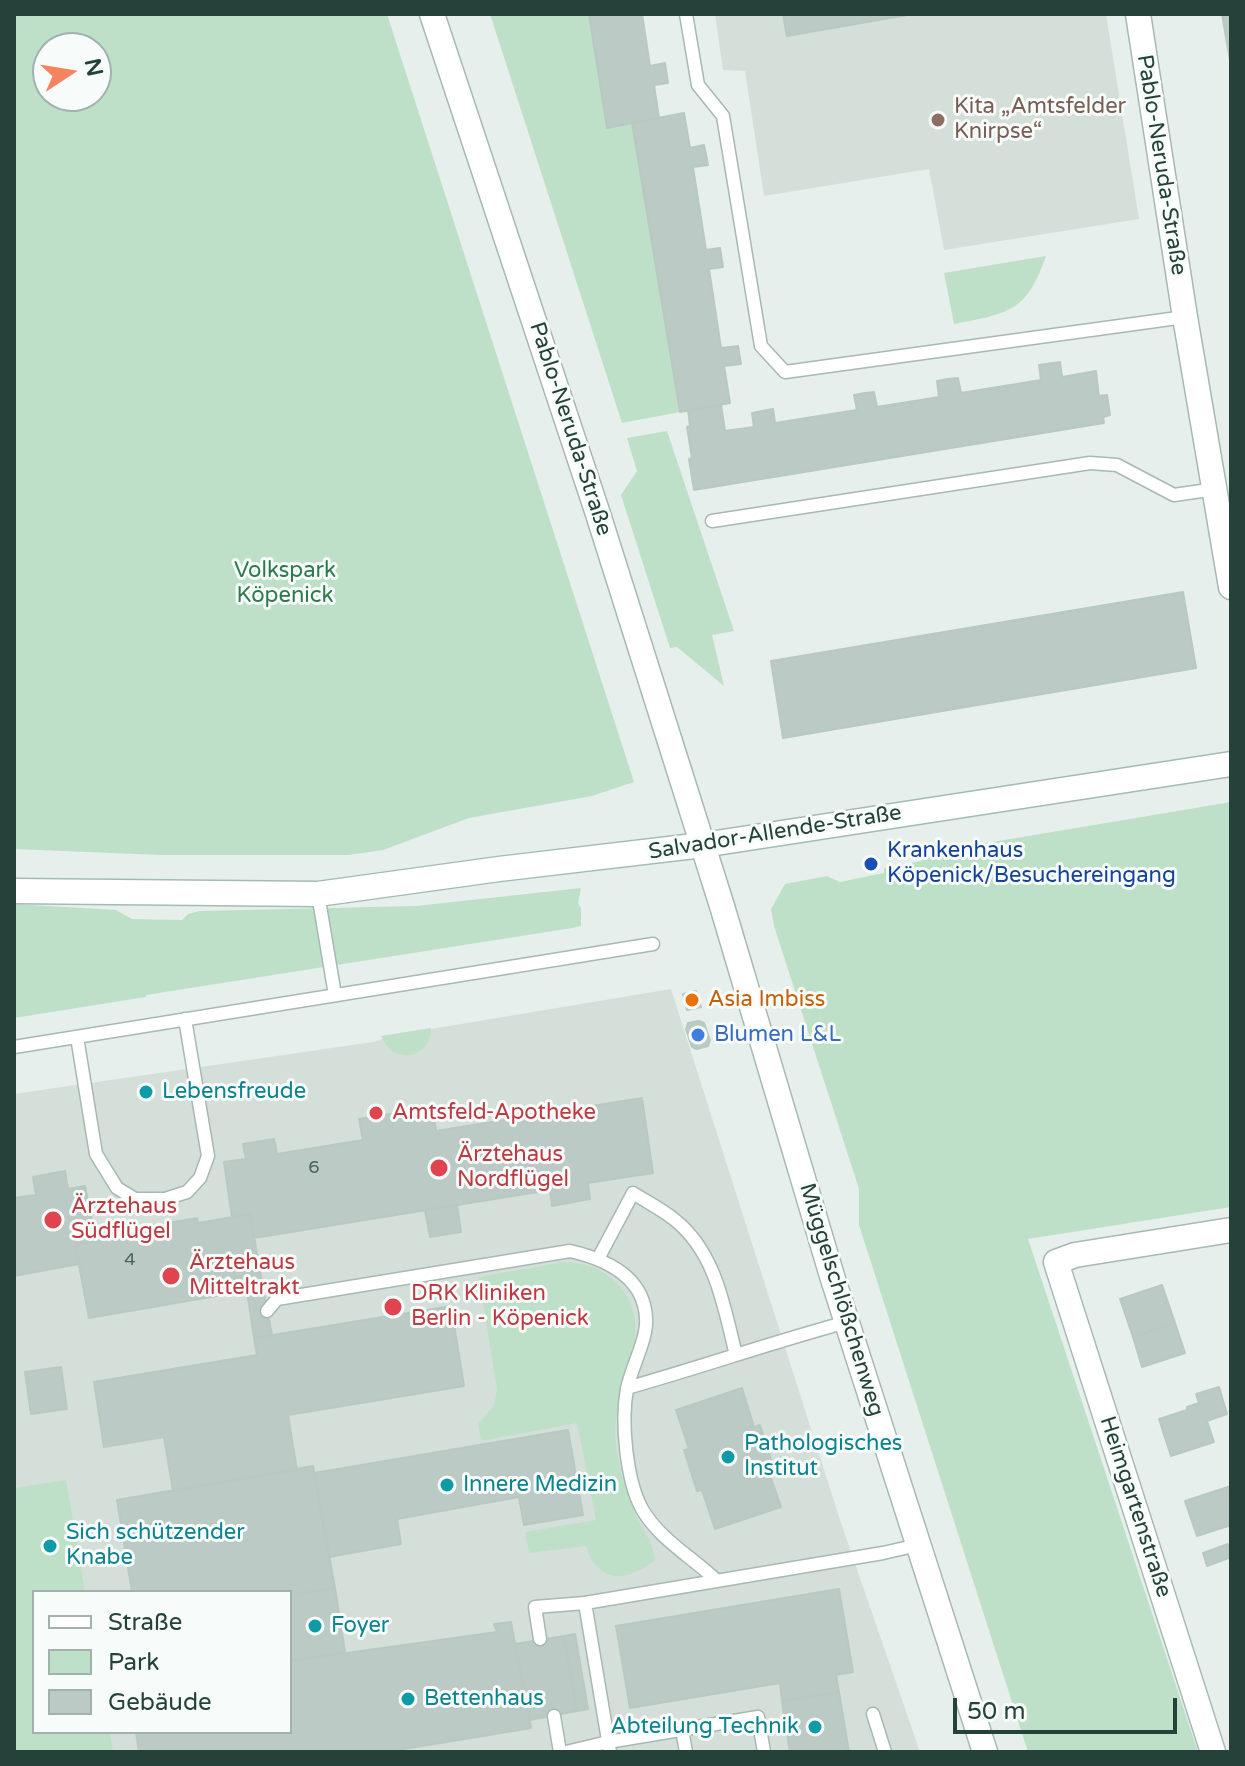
<!DOCTYPE html>
<html>
<head>
<meta charset="utf-8">
<style>
  body { margin:0 }
  #map { position:relative; width:1245px; height:1766px; overflow:hidden; background:#e6efeb; font-family:"Varela Round",sans-serif }
  canvas { display:block }
  .frame { position:absolute; inset:0; border:16px solid #24423a; pointer-events:none }
  .legend { position:absolute; left:32px; top:1590px; width:260px; height:144px; box-sizing:border-box; background:#f7fbf9; border:2px solid #a3b1ad; margin:0; padding:10px 14px; list-style:none; font-size:24px; color:#24423a }
  .legend li { display:flex; align-items:center; gap:16px; height:40px }
  .legend b { width:40px; border:2px solid #a3b1ad }
  .north { position:absolute; left:32px; top:32px; width:80px; height:80px; box-sizing:border-box; background:#f7fbf9; border:2px solid #a3b1ad; border-radius:50%; rotate:78deg; font-size:22px; font-weight:700; line-height:32px; text-align:center; color:#24423a }
  .north::after { content:''; display:block; margin:auto; width:28px; height:36px; background:#f4845f; clip-path:polygon(50% 0,100% 100%,50% 72%,0 100%) }
  .scale { position:absolute; left:953px; top:1698px; width:224px; height:36px; box-sizing:border-box; border:4px solid #24423a; border-top:0; padding-left:10px; font-size:24px; line-height:28px; white-space:nowrap; color:#24423a; -webkit-text-stroke:6px #f7fbf9; paint-order:stroke }
</style>
</head>
<body>
<div id="map">
<canvas width="1245" height="1766"></canvas>
<div class="frame"></div>
<ul class="legend">
<li><b style="height:10px;background:#fff"></b>Straße</li>
<li><b style="height:22px;background:#bfe0c8"></b>Park</li>
<li><b style="height:22px;background:#bbcac4"></b>Gebäude</li>
</ul>
<div class="north">N</div>
<div class="scale">50 m</div>
</div>
<script>
const c = document.querySelector('canvas').getContext('2d');
c.lineJoin = 'round';
function fill(path, color) { c.fillStyle = color; c.fill(path, 'evenodd'); }
function trace(path, color, width, dash) { c.strokeStyle = color; c.lineWidth = width; c.lineCap = dash ? 'butt' : 'round'; c.setLineDash(dash || []); c.stroke(path); }
function write(font, color, halo, rows, align = 'center') {
  c.font = font + ' "Varela Round",sans-serif'; c.lineWidth = 6; c.setLineDash([]); c.textBaseline = 'middle'; c.strokeStyle = halo; c.fillStyle = color; for (const [text, x, y, turn = 0] of rows) {
    c.save(); c.translate(x, y); c.rotate((+turn || 0) * Math.PI / 180); c.textAlign = isNaN(turn) ? turn : align; if (halo) c.strokeText(text, 0, 0); c.fillText(text, 0, 0); c.restore();
  }
}
fill(new Path2D(`
  M715,14H1106L1139,219L944,250L929,169L764,196L745,71L723,70Z
  M671,989L840,1520L920,1752H14V1094L373,1042L401,1034ZM34,1592H290V1732H34Z`), '#d4dfda');
fill(new Path2D(`
  M14,14H387L634,782L592,796L469,818L383,850L348,855H160L14,849ZM48,48H96V96H48Z
  M490,14H589L632,123L680,412L622,423Z
  M1046,256C1026,313 1009,313 954,324L944,273Z
  M667,431L734,631L712,635L724,686L677,647L670,648L621,495L637,471L627,438Z
  M1231,802V1207L1028,1239L1198,1752H1028L859,1225V1189L774,926L771,909L785,884L827,876L840,882L884,873V868L921,861L945,850Z
  M581,888L578,903L581,908V926L572,928L146,995V997L14,1018V904L116,910L132,919L182,920L188,914L200,911L416,906Z
  M431,1028C431,1060 392,1065 381,1036Z
  M564,1262C609,1263 641,1295 635,1342C630,1380 612,1402 616,1444C619,1469 626,1493 636,1515C643,1532 653,1541 655,1560C627,1582 599,1585 586,1546L529,1553L525,1532L596,1520L577,1423L481,1441L478,1424L494,1406L497,1390L479,1277Z
  M66,1480L85,1592H34V1732H110L113,1752H14V1488Z`), '#bfe0c8');
const building = new Path2D(`
  M589,14H642L650,66L665,63L668,83L654,85L659,118L607,128Z
  M783,14H913L787,36Z
  M1222,14H1231V66Z
  M684,113L690,148L704,145L708,165L693,167L706,250L720,248L723,267L709,269L721,348L738,346L741,364L724,366L730,403L680,412L632,123Z
  M1060,362L1062,377L1096,371L1099,396L1107,395L1110,415L1103,417L1104,423L694,490L689,459L692,458L687,427L690,426L688,410L721,405L725,431L754,427L752,413L773,409L775,423L857,410L854,395L865,393L874,392L877,407L939,397L937,381L948,379L958,378L961,393L1041,380L1039,365Z
  M1183,592L1196,668L783,738L771,661Z
  M696,991L701,1007L687,1010L683,994Z
  M699,1021L704,1023L710,1040L708,1046L697,1049L692,1047L686,1029L688,1023Z
  M642,1098L653,1173L588,1183L590,1199L552,1206L550,1190L254,1238L250,1214L232,1217L224,1162L246,1159L243,1144L274,1139L277,1154L363,1140L359,1119L432,1107L436,1131Z
  M65,1171L68,1189L85,1186L96,1241L75,1244L79,1264L14,1276V1198L36,1195L33,1177Z
  M457,1205L461,1232L430,1237L425,1210Z
  M250,1214L263,1288L89,1318L75,1244L134,1234V1229L168,1223L197,1218L198,1223Z
  M1162,1285L1175,1323L1133,1337L1120,1299Z
  M263,1288L272,1335L254,1338L247,1291Z
  M451,1306L464,1386L288,1415L297,1470L173,1491L164,1437L104,1447L94,1382L257,1355L254,1338Z
  M1175,1323L1185,1353L1142,1367L1133,1337Z
  M61,1367L67,1409L31,1414L25,1372Z
  M1219,1387L1227,1414L1207,1421L1214,1442L1171,1456L1159,1419L1187,1410V1407L1199,1403L1196,1394Z
  M742,1388L754,1427L760,1425L772,1463L766,1464L781,1507L715,1529L702,1490L697,1491L684,1450L689,1449L676,1410Z
  M568,1430L583,1515L524,1525L519,1497L397,1519L401,1544L329,1557L314,1473Z
  M313,1466L335,1588L290,1595V1592H132L117,1500Z
  M1231,1486V1525L1197,1536L1185,1501Z
  M1228,1544L1231,1557L1207,1566L1203,1553Z
  M335,1588L345,1652L290,1661V1595Z
  M839,1589L853,1672L836,1675L839,1692L782,1701L780,1683L630,1708L616,1626Z
  M511,1622L531,1728L386,1752H139L136,1732H290V1661L497,1632L494,1624Z
  M575,1634L588,1709L577,1711L564,1636Z
  M564,1636L577,1711L530,1720L515,1644Z
  M839,1692L849,1752H790L782,1701Z`);
fill(building, '#bbcac4');
trace(building, '#b8c9c2', 2);
const service = new Path2D(`
  M686,14L698,85L723,116L761,346L785,372L1185,317
  M712,521L1090,463L1117,465L1174,495L1215,489
  M318,894L335,995
  M77,1037L96,1154L117,1188L135,1199H165L187,1192L200,1178L208,1156L185,1019
  M14,1047L653,944
  M599,1257L633,1193C647,1202 663,1210 675,1220C716,1253 724,1307 736,1355
  M267,1311L277,1299L570,1251C605,1259 644,1276 646,1318C648,1338 631,1368 627,1389C621,1421 626,1480 642,1509C660,1540 691,1556 716,1580
  M627,1388C701,1367 773,1342 847,1322
  M540,1639L535,1607L585,1603
  M873,1714L885,1752
  M554,1716L560,1752
  M682,1730L686,1752
  M566,1752L608,1742L758,1717L764,1752
  M610,1752L585,1603L883,1553L918,1545`);
const minor = new Path2D(`
  M1138,14L1185,317L1231,587
  M1213,1752L1056,1262L1075,1255L1231,1230`);
const tertiary = new Path2D(`
  M432,14L598,514L722,906L832,1276L985,1752`);
const secondary = new Path2D(`
  M14,891L318,894L499,869L703,845L1231,764`);
trace(service, '#a8b8b2', 15);
trace(minor, '#a8b8b2', 27);
trace(tertiary, '#a8b8b2', 27);
trace(secondary, '#a4bbb3', 27);
trace(service, '#fff', 12);
trace(minor, '#fff', 24);
trace(tertiary, '#fff', 24);
trace(secondary, '#fff', 24);
for (const [x, y, r, color] of [
  [938,120,8,"#8d6e63"],
  [871,864,8,"#1a4fb4"],
  [692,1000,8,"#e8710a"],
  [698,1035,8,"#3f7fe0"],
  [146,1092,8,"#0f9aa8"],
  [376,1113,8,"#e0444e"],
  [439,1168,10,"#e0444e"],
  [53,1220,10,"#e0444e"],
  [171,1276,10,"#e0444e"],
  [393,1307,10,"#e0444e"],
  [728,1457,8,"#0f9aa8"],
  [447,1485,8,"#0f9aa8"],
  [50,1546,8,"#0f9aa8"],
  [315,1626,8,"#0f9aa8"],
  [408,1699,8,"#0f9aa8"],
  [815,1727,8,"#0f9aa8"]
]) { const dot = new Path2D(); dot.arc(x, y, r, 0, 2 * Math.PI); c.fillStyle = color; c.fill(dot); trace(dot, '#f7fbf9', 3); }
write('18px', '#4a645c', null, [
  ["6",314,1168],
  ["4",130,1260]
]);
write('22px', '#785e54', '#f7fbf9', [
  ["Kita „Amtsfelder",954,107],
  ["Knirpse“",954,132]
], 'left');
write('22px', '#24423a', '#f7fbf9', [
  ["Pablo-Neruda-Straße",1161,165,81],
  ["Pablo-Neruda-Straße",570,429,72],
  ["Salvador-Allende-Straße",775,833,-9],
  ["Müggelschlößchenweg",841,1300,73],
  ["Heimgartenstraße",1135,1507,72]
]);
write('22px', '#2d7a4b', '#f7fbf9', [
  ["Volkspark",285,571],
  ["Köpenick",285,596]
]);
write('22px', '#164399', '#f7fbf9', [
  ["Krankenhaus",887,851],
  ["Köpenick/Besuchereingang",887,876]
], 'left');
write('22px', '#c56008', '#f7fbf9', [
  ["Asia Imbiss",708,1000]
], 'left');
write('22px', '#366cbe', '#f7fbf9', [
  ["Blumen L&L",714,1035]
], 'left');
write('22px', '#0d838f', '#f7fbf9', [
  ["Lebensfreude",162,1092],
  ["Pathologisches",744,1444],
  ["Institut",744,1469],
  ["Innere Medizin",463,1485],
  ["Sich schützender",66,1533],
  ["Knabe",66,1558],
  ["Foyer",331,1626],
  ["Bettenhaus",424,1699],
  ["Abteilung Technik",799,1727,"right"]
], 'left');
write('22px', '#be3a42', '#f7fbf9', [
  ["Amtsfeld-Apotheke",392,1113],
  ["Ärztehaus",457,1155],
  ["Nordflügel",457,1180],
  ["Ärztehaus",71,1207],
  ["Südflügel",71,1232],
  ["Ärztehaus",189,1263],
  ["Mitteltrakt",189,1288],
  ["DRK Kliniken",411,1294],
  ["Berlin - Köpenick",411,1319]
], 'left');
</script>
</body>
</html>
